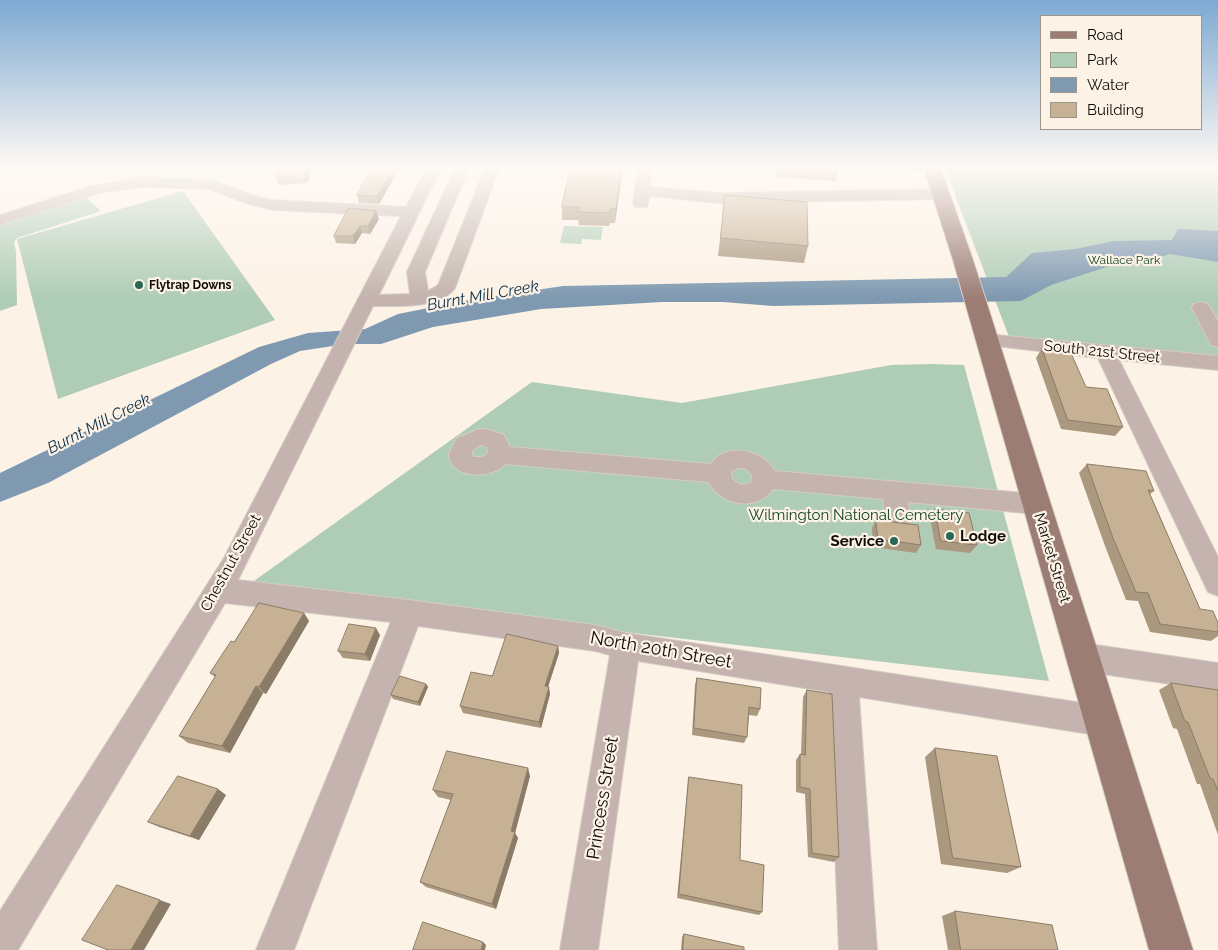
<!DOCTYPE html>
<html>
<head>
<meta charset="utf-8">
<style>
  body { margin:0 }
  #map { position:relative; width:1218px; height:950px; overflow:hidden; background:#fcf2e6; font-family:Raleway,sans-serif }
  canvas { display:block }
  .legend { position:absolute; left:1040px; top:15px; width:162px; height:115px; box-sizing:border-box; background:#fcf2e6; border:1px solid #9d968d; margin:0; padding:6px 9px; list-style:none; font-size:15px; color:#0e0b07 }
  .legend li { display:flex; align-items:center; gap:10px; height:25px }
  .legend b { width:25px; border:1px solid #9d968d }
</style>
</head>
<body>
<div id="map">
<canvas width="1218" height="950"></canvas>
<ul class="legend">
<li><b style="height:6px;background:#9b7d74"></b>Road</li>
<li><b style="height:14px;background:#aeccb6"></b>Park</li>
<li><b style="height:14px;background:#7e99b0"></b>Water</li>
<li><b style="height:14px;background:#c6b194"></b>Building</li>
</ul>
</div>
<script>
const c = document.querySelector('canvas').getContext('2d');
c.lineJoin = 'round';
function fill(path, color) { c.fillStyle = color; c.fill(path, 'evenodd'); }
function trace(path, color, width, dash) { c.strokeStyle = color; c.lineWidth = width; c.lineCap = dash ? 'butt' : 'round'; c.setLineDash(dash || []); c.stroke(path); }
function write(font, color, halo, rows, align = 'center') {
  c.font = font + ' Raleway,sans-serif'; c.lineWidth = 4.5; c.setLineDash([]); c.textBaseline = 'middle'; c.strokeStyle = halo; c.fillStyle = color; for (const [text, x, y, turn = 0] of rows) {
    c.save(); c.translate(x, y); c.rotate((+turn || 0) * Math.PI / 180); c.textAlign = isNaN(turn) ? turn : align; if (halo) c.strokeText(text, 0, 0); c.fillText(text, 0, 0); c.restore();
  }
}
fill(new Path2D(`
  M944,166H1218V363L1011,342Z
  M183,191L275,320L58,399L17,239Z
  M86,197L101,211L17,238L14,242L16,251L17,305L0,311V225Z
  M564,226L603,227L601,240L582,239L581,244L560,243Z
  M931,364L964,365L1049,681L252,589L254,581L532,382L682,403L891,365Z`), '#aeccb6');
fill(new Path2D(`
  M1178,229L1218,231V262L1170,254L1146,262L1116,264L1051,285L1021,301L773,306L723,302H662L541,309L433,327L381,344H346L300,351L271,364L48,483L0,502V473L259,347L308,333L365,329L398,314L469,300L563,286L1006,277L1032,253L1075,249L1114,241L1172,240Z`), '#7e99b0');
const minor = new Path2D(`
  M428,166H442L379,295L410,294L407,272L456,166H470L425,272L428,291L438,285L486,166H500L455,288C440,309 397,306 373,306L238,580L409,600L595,625L626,633L1102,706L1113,710L1117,721L1113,732L1102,736L859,697L877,950H839L829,692L638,661L598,950H560L610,655L595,651L418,626L294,950H256L391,622L225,603L18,950H0V911L224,558L401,216L274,210L248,204L209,189L143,187L98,193L0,225V215L91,186L143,177L211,180L258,197L274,200L406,207Z
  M638,166H652L650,187L718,193L941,189L946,191L949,194L946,197L941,199L718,203L650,196L647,207H635L633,204Z
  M902,166H938V167L936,170C927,172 909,173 902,166Z
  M1201,302L1208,304L1218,322V347L1211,345L1192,308L1194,304Z
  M986,334L1218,356V370L1119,360L1218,557V596L1208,592L1098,358L979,344L976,340L979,336Z
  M479,429H486L504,435L510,447L711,464C725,441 764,450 775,471L1036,494L1045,497L1048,504L1045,511L1036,514L908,502L911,521L907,528L898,531L889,528L885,521L883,499L773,489C757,512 721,506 708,482L505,464C492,480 448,479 449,453L457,438ZM480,445L487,447L488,453L482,457H474L472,455V451ZM738,468L746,469L752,475L751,483L741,485L732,479L731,472Z
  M1082,643L1218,663V691L1082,671L1072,667L1067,657L1072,647Z`);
const major = new Path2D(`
  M923,166H940L973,260L1193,950H1149L953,260Z`);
trace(minor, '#d6cdc2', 2);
trace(major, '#d6cdc2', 2);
fill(minor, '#c4b3ae');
fill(major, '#9b7d74');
fill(new Path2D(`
  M280,166H314L307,183L279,185L275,176Z
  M373,166H401L379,204L359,203L357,195Z
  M571,166H623L615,223H610L609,226L579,225L578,220H562V207Z
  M775,166H837L838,172L836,181L776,177Z
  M725,195L808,246L804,263L718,256Z
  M379,219L370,234L362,233L355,244L336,243L334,236Z
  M1042,348L1086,387L1123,427L1115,436L1061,429L1036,358Z
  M1087,464L1154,491L1150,494L1200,609L1218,623V636L1211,641L1150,632L1138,601L1126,600L1105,546L1079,473Z
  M935,509L977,545L970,553L936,549L930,518Z
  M876,520L921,545L916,553L873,547L872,528Z
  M304,613L309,621L266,694L263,693L230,753L188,743L179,736L215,677L210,673L234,642Z
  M380,635L370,661L343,658L338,651Z
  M558,646L559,653L548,687L550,694L541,728L463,713L460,706L492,676Z
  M697,678L760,709L757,716L749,715L747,737L744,743L692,735L695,685Z
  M1171,683L1218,690V835L1200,784H1197L1177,729L1173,728L1159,690Z
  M426,684L428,687L420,706L393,699L391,695Z
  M807,690L839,857L834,862L808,857L805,794L796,792V760L800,754H801L803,697Z
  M935,748L1021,867L1007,873L941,864L925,757Z
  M530,776L515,833L518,838L496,909L426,887L420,882L451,800L438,797L433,790Z
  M689,777L740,860L762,912L759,915L677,898L688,783Z
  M226,795L199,840L159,827L148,822Z
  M955,911L1058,950H948L942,916Z
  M684,934L744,950H681L682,937Z`), '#aa987f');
fill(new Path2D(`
  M307,166H314L307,183L304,175Z
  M395,166H401L379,204L377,196Z
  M622,166H623L615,223L616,209Z
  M376,211L379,219L370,234L368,226Z
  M360,226L362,233L355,244L353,236Z
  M304,613L309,621L266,694L259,687Z
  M376,628L380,635L370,661L365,654Z
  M558,646L559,653L546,693L545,686Z
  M426,684L428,687L420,706L418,702Z
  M256,686L263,693L230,753L222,746Z
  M549,687L550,694L541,728L539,722Z
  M528,768L530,776L515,833L518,838L496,909L492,904Z
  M218,789L226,795L199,840L190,836Z
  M117,885L171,904L144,950H131Z
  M483,942L486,945L485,950H481Z`), '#8b7c68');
const building = new Path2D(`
  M280,166H307L304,175L275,176Z
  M373,166H395L377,196L357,195Z
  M571,166H622L616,209H610L609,213L578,212L579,207H562Z
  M777,166H837L838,172L777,168Z
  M725,195L807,202L808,246L721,238Z
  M349,208L376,211L368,226H360L353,236H334Z
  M1042,348L1070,351L1086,387L1107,389L1123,427L1068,420Z
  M1087,464L1146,471L1154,491L1148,490L1200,609L1213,611L1218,623V632L1160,624L1148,593L1136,592L1113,538Z
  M935,509L969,513L977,545L941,541Z
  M876,520L918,525L921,545L878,539Z
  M259,603L304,613L259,687L256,686L222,746L179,736L216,675L210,673L231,641L234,642Z
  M349,624L376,628L365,654L338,651Z
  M507,634L558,646L545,686L549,687L539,722L460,706L471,672L492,676Z
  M400,676L426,684L418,702L391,695Z
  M697,678L761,688L760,709L749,707L747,737L694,728Z
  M1171,683L1218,690V791L1213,779L1210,778L1188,722L1185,721Z
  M807,690L832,694L839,857L812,853L810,789L800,787V754L805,755Z
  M935,748L997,756L1021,867L953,858Z
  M447,751L528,768L511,831L515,832L492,904L420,882L453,794L433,790Z
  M178,776L218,789L190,836L148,822Z
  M689,777L742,785L740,860L764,865L762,912L679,894Z
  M117,885L160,900L131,950H108L82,940Z
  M955,911L1052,925L1058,950H961Z
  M423,922L483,942L481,950H413Z
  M684,934L744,947V950H683Z`);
fill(building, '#c6b194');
trace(building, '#8b7c68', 1);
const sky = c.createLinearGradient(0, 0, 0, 299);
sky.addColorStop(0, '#7da9d2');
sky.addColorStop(0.56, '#fef9f4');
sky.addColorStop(1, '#fef9f400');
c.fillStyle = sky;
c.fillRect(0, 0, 1218, 299);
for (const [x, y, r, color] of [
  [139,285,5,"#286755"],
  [950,536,5,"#286755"],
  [894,541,5,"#286755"]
]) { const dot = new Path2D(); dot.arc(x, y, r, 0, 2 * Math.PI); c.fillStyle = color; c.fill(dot); trace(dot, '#fcf2e6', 2); }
write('12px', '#0f4325', '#fcf2e6', [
  ["Wallace Park",1124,260]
]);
write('bold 12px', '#0e0b07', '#fcf2e6', [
  ["Flytrap Downs",149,285]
], 'left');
write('15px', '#0e0b07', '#fcf2e6', [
  ["South 21st Street",1102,352,6],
  ["Market Street",1052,558,73],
  ["Chestnut Street",231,563,-61]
]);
write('15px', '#0f4325', '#fcf2e6', [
  ["Wilmington National Cemetery",856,515]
]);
write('bold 15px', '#0e0b07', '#fcf2e6', [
  ["Lodge",960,536],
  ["Service",884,541,"right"]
], 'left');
write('italic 16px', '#0b2f48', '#fcf2e6', [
  ["Burnt Mill Creek",483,296,-10],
  ["Burnt Mill Creek",99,424,-27]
]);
write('18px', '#0e0b07', '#fcf2e6', [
  ["North 20th Street",661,650,10],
  ["Princess Street",603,798,-81]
]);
</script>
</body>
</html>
